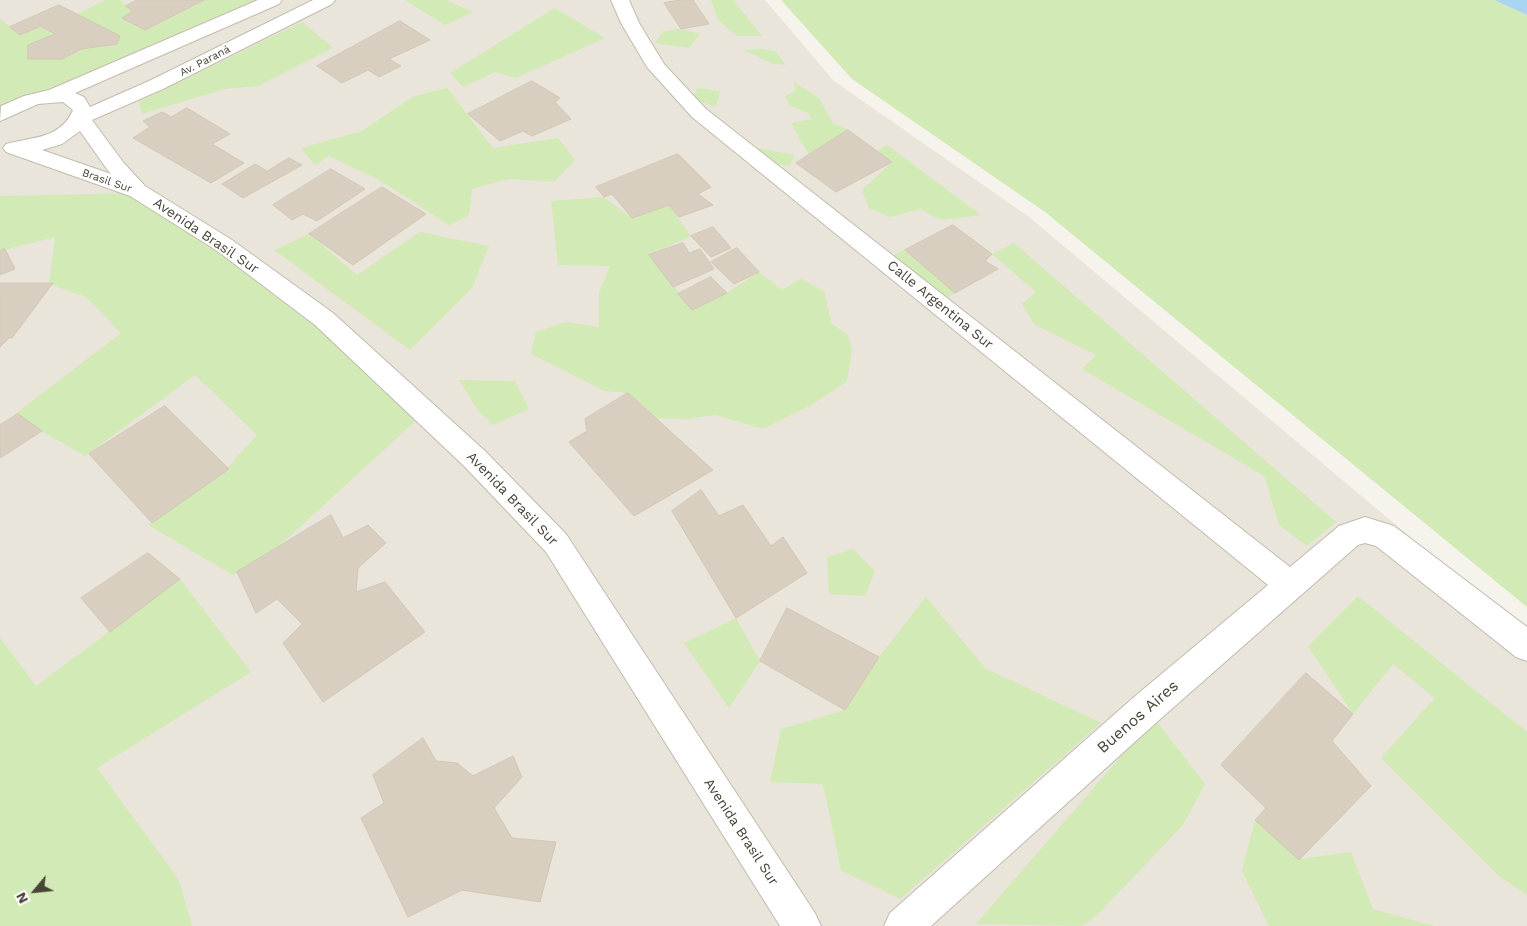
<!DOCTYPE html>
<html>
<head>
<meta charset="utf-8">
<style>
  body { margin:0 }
  #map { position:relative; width:1527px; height:926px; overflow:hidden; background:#f6f3ec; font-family:"Work Sans",sans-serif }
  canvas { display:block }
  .north { position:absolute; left:10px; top:866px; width:50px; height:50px; -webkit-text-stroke:4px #fff; paint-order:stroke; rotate:242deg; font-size:14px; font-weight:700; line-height:20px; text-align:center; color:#4b4439 }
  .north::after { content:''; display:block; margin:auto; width:18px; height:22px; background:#4b4439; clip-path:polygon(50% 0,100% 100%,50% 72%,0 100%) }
</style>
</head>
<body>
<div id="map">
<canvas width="1527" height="926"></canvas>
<div class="north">N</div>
</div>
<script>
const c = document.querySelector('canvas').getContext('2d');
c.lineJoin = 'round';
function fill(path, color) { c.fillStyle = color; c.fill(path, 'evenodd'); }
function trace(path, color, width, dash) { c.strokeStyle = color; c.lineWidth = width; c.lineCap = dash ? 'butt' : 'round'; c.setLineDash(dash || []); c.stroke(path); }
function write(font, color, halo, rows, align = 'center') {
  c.font = font + ' "Work Sans",sans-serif'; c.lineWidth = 4; c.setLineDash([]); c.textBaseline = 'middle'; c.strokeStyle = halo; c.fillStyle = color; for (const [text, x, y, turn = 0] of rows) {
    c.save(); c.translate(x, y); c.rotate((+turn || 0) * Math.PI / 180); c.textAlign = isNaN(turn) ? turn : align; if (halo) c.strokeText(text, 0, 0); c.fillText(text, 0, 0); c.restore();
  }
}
fill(new Path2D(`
  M0,0H765L834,81L1029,217L1527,635V926H0Z`), '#eae5da');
fill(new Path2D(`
  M106,0H120L133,11L123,18L145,30L204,0H269L4,108L0,105V19L20,35L41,26L55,34L28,45L29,59H62L81,49L117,44L77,14Z
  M405,0H446L473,12L445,25Z
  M711,0H733L762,36H737L718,20Z
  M781,0H1494L1527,15V607L1045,212L852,79Z
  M555,8L605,38L516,78L495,72L463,87L450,73Z
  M302,22L333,48L258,86L224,89L142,114L139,102Z
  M681,29L700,34L689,48L655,43L663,31Z
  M763,49L775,51L786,65L773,64L743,50Z
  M794,82L819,98L833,123L848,130L809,155L791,123L811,119L808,113L790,106L785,96L795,91Z
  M447,88L493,148L558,138L575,160L554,182L509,179L472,189L469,215L449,225L379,180L329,156L315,165L301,148L362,131L414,96Z
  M697,88L720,91L716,107L693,99Z
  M887,145L981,215L941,220L920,209L890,217L869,208L862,190L892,162L877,151Z
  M757,148L795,155L790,166L750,161Z
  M134,193L221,247L422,415L278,547L233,575L148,525L224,472L257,435L195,375L85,456L14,415L121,333L86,297L49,284L55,237L0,251V196Z
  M603,197L632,218L669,205L691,236L650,255L692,310L727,293L759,272L782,290L801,279L824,291L832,324L848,335L852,351L847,381L813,404L763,429L716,415L685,419L656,418L628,393L604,391L531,354L536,332L566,322L599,327V293L610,266L558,265L551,201Z
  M420,232L489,246L472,288L410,350L274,250L309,234L357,275Z
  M1014,243L1336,522L1307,546L1279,525L1264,476L1082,369L1096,355L1034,324L1022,304L1036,292L992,254Z
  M905,250L955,293L931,307L884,260Z
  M459,380L515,381L529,409L493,425L477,409Z
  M853,549L875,571L865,596L829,594L827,557Z
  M180,579L251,672L97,768L179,880L192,926H0V638L36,686Z
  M1358,596L1527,732V895L1499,876L1381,758L1435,698L1393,664L1353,714L1308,646Z
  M926,597L985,668L1101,723L900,899L841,870L823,784L770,782L781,729L845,710L879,657Z
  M736,618L760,661L729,708L684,643Z
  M1154,718L1205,784L1183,825L1096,916L1082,926L976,924Z
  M1255,820L1299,859L1351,852L1373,909L1434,926H1269L1242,871Z`), '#d2eab5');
fill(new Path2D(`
  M1494,0H1527V15Z`), '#a9d4f2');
const building = new Path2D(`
  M137,0H204L145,30L122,18L133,11L126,6Z
  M681,0H693L709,24L681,29L664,3Z
  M59,5L120,36L117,44L81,49L62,59H28V45L55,34L41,26L20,35L10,27Z
  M400,21L430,40L389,59L401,66L379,77L368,70L342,83L317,66Z
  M532,81L560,98L555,102L571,119L532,136L523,131L500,141L468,114Z
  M187,108L230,134L212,144L244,163L211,183L133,138L150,127L143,121L162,112L171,117Z
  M848,130L892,162L836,192L796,163Z
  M678,154L711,187L698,194L713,205L679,217L669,205L632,218L612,194L604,197L596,187Z
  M289,158L302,165L243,198L222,184L255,164L267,171Z
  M331,169L365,189L317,221L303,214L292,220L273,205Z
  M382,187L426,214L353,265L309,234Z
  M953,225L992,254L985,261L998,269L955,293L905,250Z
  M713,227L731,248L711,257L691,236Z
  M683,243L689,253L700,249L714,269L673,287L649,255Z
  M737,248L759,272L734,284L711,262Z
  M5,249L15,269L0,275V251Z
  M711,277L727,293L692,310L678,294Z
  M0,283H53L12,338H9L0,347Z
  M628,393L713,470L634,516L569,442L587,431L585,419Z
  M165,406L229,469L152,523L89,454Z
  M18,414L42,431L0,458V425Z
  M701,490L719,516L743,505L771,546L783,537L807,573L736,618L672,511Z
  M331,515L343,538L368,525L386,543L358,568L356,592L385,582L425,632L323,702L283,643L302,624L277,599L256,613L237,572Z
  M148,553L180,579L110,632L81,598Z
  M787,608L879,657L845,710L760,661Z
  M1306,673L1353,714L1332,741L1371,786L1299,860L1255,820L1266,808L1221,765Z
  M423,738L436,761L457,763L473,776L513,756L522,777L494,808L512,838L556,842L540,902L462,890L408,917L361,818L384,803L373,775Z`);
fill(building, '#d8cfc1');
trace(building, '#d3c7b4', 1);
const minor = new Path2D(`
  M258,0H282L279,4L75,93L84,97L90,107L149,81L313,0H335L332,4L163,89L92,120L123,162L145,186L232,240L333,313L485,451L566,534L815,913L821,926H780L546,552L465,467L315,325L216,250L130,196L6,152L3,148L6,144C32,137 61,139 73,110L63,102L38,104L0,121L1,106L24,96L49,90ZM80,131L109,172L111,174L42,150L62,144Z
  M611,0H629L639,23L664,64L706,109L1290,567L1339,526L1365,517L1394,526L1527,627V661L1516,657L1376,546L1365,543L1358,545L1158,721L931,926H884L890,913L1134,697L1268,585L692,117L647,67L621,23Z`);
trace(minor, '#c2bbae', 2);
fill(minor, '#fff');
write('11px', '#4b4439', '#fff', [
  ["Av. Paraná",205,61,-27],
  ["Brasil Sur",107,181,19]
]);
write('14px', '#4b4439', '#fff', [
  ["Avenida Brasil Sur",206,236,34],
  ["Calle Argentina Sur",940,305,39],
  ["Avenida Brasil Sur",512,499,46],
  ["Avenida Brasil Sur",741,832,57]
]);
write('16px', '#4b4439', '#fff', [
  ["Buenos Aires",1138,717,-41]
]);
</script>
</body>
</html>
